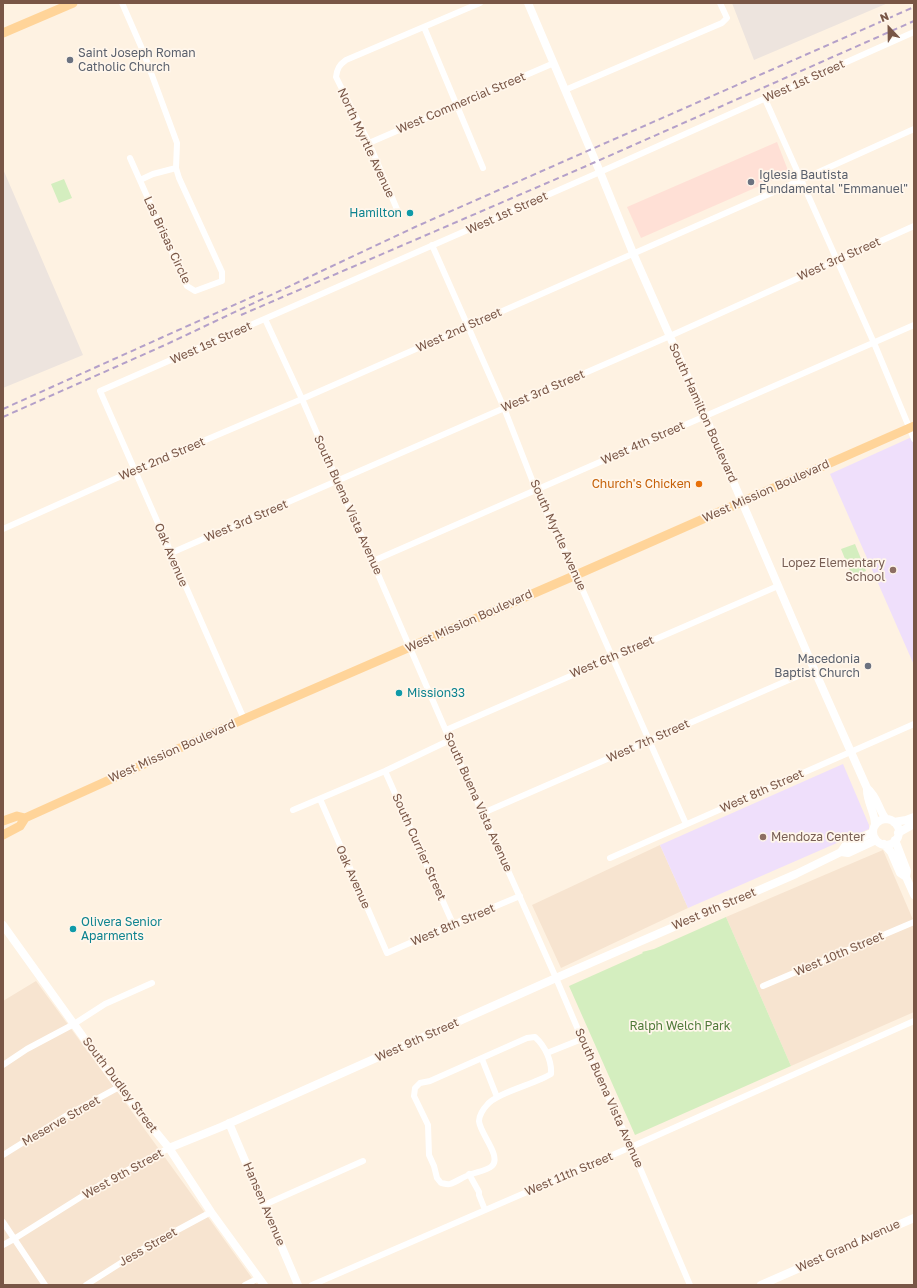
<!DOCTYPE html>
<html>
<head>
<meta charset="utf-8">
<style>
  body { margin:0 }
  #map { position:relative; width:917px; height:1288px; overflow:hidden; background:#fef2e2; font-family:"Golos Text",sans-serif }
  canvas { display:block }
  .frame { position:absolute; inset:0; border:4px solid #795646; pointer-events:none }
  .north { position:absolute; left:869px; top:8px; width:40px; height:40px; -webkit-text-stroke:3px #fff6eb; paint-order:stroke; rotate:338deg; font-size:11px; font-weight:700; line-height:16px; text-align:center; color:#795646 }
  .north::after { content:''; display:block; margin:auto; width:14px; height:18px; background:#795646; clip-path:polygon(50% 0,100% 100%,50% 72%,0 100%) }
</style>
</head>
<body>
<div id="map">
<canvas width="917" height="1288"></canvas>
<div class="frame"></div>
<div class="north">N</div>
</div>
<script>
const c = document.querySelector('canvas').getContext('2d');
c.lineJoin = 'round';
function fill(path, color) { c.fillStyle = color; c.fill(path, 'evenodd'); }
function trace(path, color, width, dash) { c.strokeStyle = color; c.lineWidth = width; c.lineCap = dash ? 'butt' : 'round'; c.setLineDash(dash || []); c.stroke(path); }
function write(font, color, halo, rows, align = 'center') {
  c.font = font + ' "Golos Text",sans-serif'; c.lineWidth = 3.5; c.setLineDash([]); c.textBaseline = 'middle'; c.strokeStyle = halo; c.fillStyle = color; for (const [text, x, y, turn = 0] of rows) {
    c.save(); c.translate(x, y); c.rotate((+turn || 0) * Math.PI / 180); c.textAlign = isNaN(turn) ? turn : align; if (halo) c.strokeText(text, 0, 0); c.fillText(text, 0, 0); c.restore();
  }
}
fill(new Path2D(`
  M660,845L688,908L561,968L532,905Z
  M883,850L914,922V1012L791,1066L726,917Z
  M36,981L130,1109L257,1285H3V1001Z`), '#f7e4d0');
fill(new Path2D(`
  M777,142L789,173L641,238L627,207Z`), '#ffe0d6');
fill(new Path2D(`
  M732,3H888L754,60Z
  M3,169L83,355L3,388Z`), '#ede4de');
fill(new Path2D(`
  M914,436V665L830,474Z
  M843,764L869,825V829L688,908L660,845Z`), '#efdffb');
fill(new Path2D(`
  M64,179L72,198L59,203L51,184Z
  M855,544L866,571L852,576L841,549Z
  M726,917L791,1066L635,1135L569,986L643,953L642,952L654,949Z`), '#d4eebf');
trace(new Path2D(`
  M122,3L143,51L177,143L176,168L179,178L222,272V281L195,291L187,286L130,158
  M424,27L483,168
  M565,90L722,23L727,18L720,3
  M765,99L874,343L914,439
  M369,143L554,63
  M140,180L153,174L176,168
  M399,214L369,143L336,77C337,69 339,65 346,60L480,3
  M432,245L504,408L536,490L576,575L686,824
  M265,319L302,399L456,754L556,978L582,1039L631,1147L690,1285
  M3,529L135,470L302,399L801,180L914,129
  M171,553L670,336L914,226
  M373,561L914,325
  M244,719L100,391L600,172L914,32
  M446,730L778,586
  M385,771L453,924
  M320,799L387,953L453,924L520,896
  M293,810L385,771L450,740
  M483,813L814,669
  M610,858L914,724
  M763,986L914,922
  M535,1037C545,1046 552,1061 551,1074C535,1084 496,1093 487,1105C483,1109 479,1116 479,1121C480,1134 502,1156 492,1166C487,1171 475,1172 469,1175C463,1177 456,1182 450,1184C447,1185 443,1183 441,1183L437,1178L434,1166L429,1155L428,1125L414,1096L415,1088L420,1083L430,1081L527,1038Z
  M547,1053L582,1039
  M482,1059L497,1097
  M3,1065L27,1049L74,1024L105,1004L152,983
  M3,1155L64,1117L119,1087
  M469,1174L479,1192V1195L485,1210
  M264,1205L363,1161
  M3,1222L45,1285
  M3,1245L14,1239L100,1185L169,1148
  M86,1285L146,1247L211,1212
  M245,1285L259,1278
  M312,1285L631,1147L914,1021`), '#fff', 6);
trace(new Path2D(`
  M528,3L600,172L633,253L705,416L814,669L867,788C878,797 878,809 886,819
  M867,788C866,801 875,812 875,824
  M873 832a13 13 0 1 1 26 0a13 13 0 1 1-26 0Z
  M894,822L906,820L914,817
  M898,833L914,824
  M895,840L907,871L906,877L914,895
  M884,844L891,852L900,873L906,877
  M841,852L848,853L876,840
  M3,925L119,1087L169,1148L211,1212L264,1285
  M229,1123L298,1285
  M169,1148L221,1127L556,978L796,874L841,852L845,846L873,832
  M761,1285L914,1218`), '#fff', 8);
trace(new Path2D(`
  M3,33L73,3
  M3,821L17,816L25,818
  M3,835L20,826L25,818L244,719L576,575L914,426`), '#ffd499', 9);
trace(new Path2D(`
  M241,315L584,167L914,21
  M3,409L263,292
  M3,417L165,345L415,227L914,7`), '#b4a0c9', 2, [6, 4]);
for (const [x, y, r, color] of [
  [70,60,4,"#6b7280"],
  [751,182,4,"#6b7280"],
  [410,213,4,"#0f9aa8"],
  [699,484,4,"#e8710a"],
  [893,570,4,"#8d6e63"],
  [868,666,4,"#6b7280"],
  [399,693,4,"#0f9aa8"],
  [763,837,4,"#8d6e63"],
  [73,929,4,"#0f9aa8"]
]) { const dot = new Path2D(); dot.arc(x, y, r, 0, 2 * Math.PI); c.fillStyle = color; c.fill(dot); trace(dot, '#fff6eb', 1.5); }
write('12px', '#5b616d', '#fff6eb', [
  ["Saint Joseph Roman",78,53],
  ["Catholic Church",78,67],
  ["Iglesia Bautista",759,175],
  ["Fundamental \"Emmanuel\"",759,189],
  ["Macedonia",860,659,"right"],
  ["Baptist Church",860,673,"right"]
], 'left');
write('12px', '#795646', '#fff6eb', [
  ["West 1st Street",804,81,-24],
  ["West Commercial Street",461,103,-23],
  ["North Myrtle Avenue",366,143,65],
  ["West 1st Street",507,213,-24],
  ["Las Brisas Circle",167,240,65],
  ["West 3rd Street",839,259,-24],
  ["West 2nd Street",459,330,-24],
  ["West 1st Street",211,343,-24],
  ["West 3rd Street",543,391,-23],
  ["South Hamilton Boulevard",703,413,66],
  ["West 4th Street",643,443,-24],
  ["West 2nd Street",162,459,-23],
  ["West Mission Boulevard",766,491,-24],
  ["South Buena Vista Avenue",348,505,66],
  ["West 3rd Street",246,521,-23],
  ["South Myrtle Avenue",558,535,66],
  ["Oak Avenue",171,555,67],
  ["West Mission Boulevard",469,621,-24],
  ["West 6th Street",612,657,-23],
  ["West 7th Street",648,741,-24],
  ["West Mission Boulevard",172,751,-24],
  ["West 8th Street",762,791,-24],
  ["South Buena Vista Avenue",478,802,66],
  ["South Currier Street",419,847,66],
  ["Oak Avenue",353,877,66],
  ["West 9th Street",714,909,-23],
  ["West 8th Street",453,925,-23],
  ["West 10th Street",839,954,-23],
  ["West 9th Street",417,1040,-24],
  ["South Dudley Street",120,1085,53],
  ["South Buena Vista Avenue",609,1098,66],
  ["Meserve Street",61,1121,-30],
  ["West 9th Street",123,1174,-29],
  ["West 11th Street",569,1174,-23],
  ["Hansen Avenue",264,1204,67],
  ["West Grand Avenue",848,1246,-24],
  ["Jess Street",148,1247,-30]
]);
write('12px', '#0d838f', '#fff6eb', [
  ["Hamilton",402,213,"right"],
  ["Mission33",407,693],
  ["Olivera Senior",81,922],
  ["Aparments",81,936]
], 'left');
write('12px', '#c56008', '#fff6eb', [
  ["Church's Chicken",691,484]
], 'right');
write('12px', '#785e54', '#fff6eb', [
  ["Lopez Elementary",885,563],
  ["School",885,577],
  ["Mendoza Center",771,837,"left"]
], 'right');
write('12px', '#507a3a', '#fff6eb', [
  ["Ralph Welch Park",680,1026]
]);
</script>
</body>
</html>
